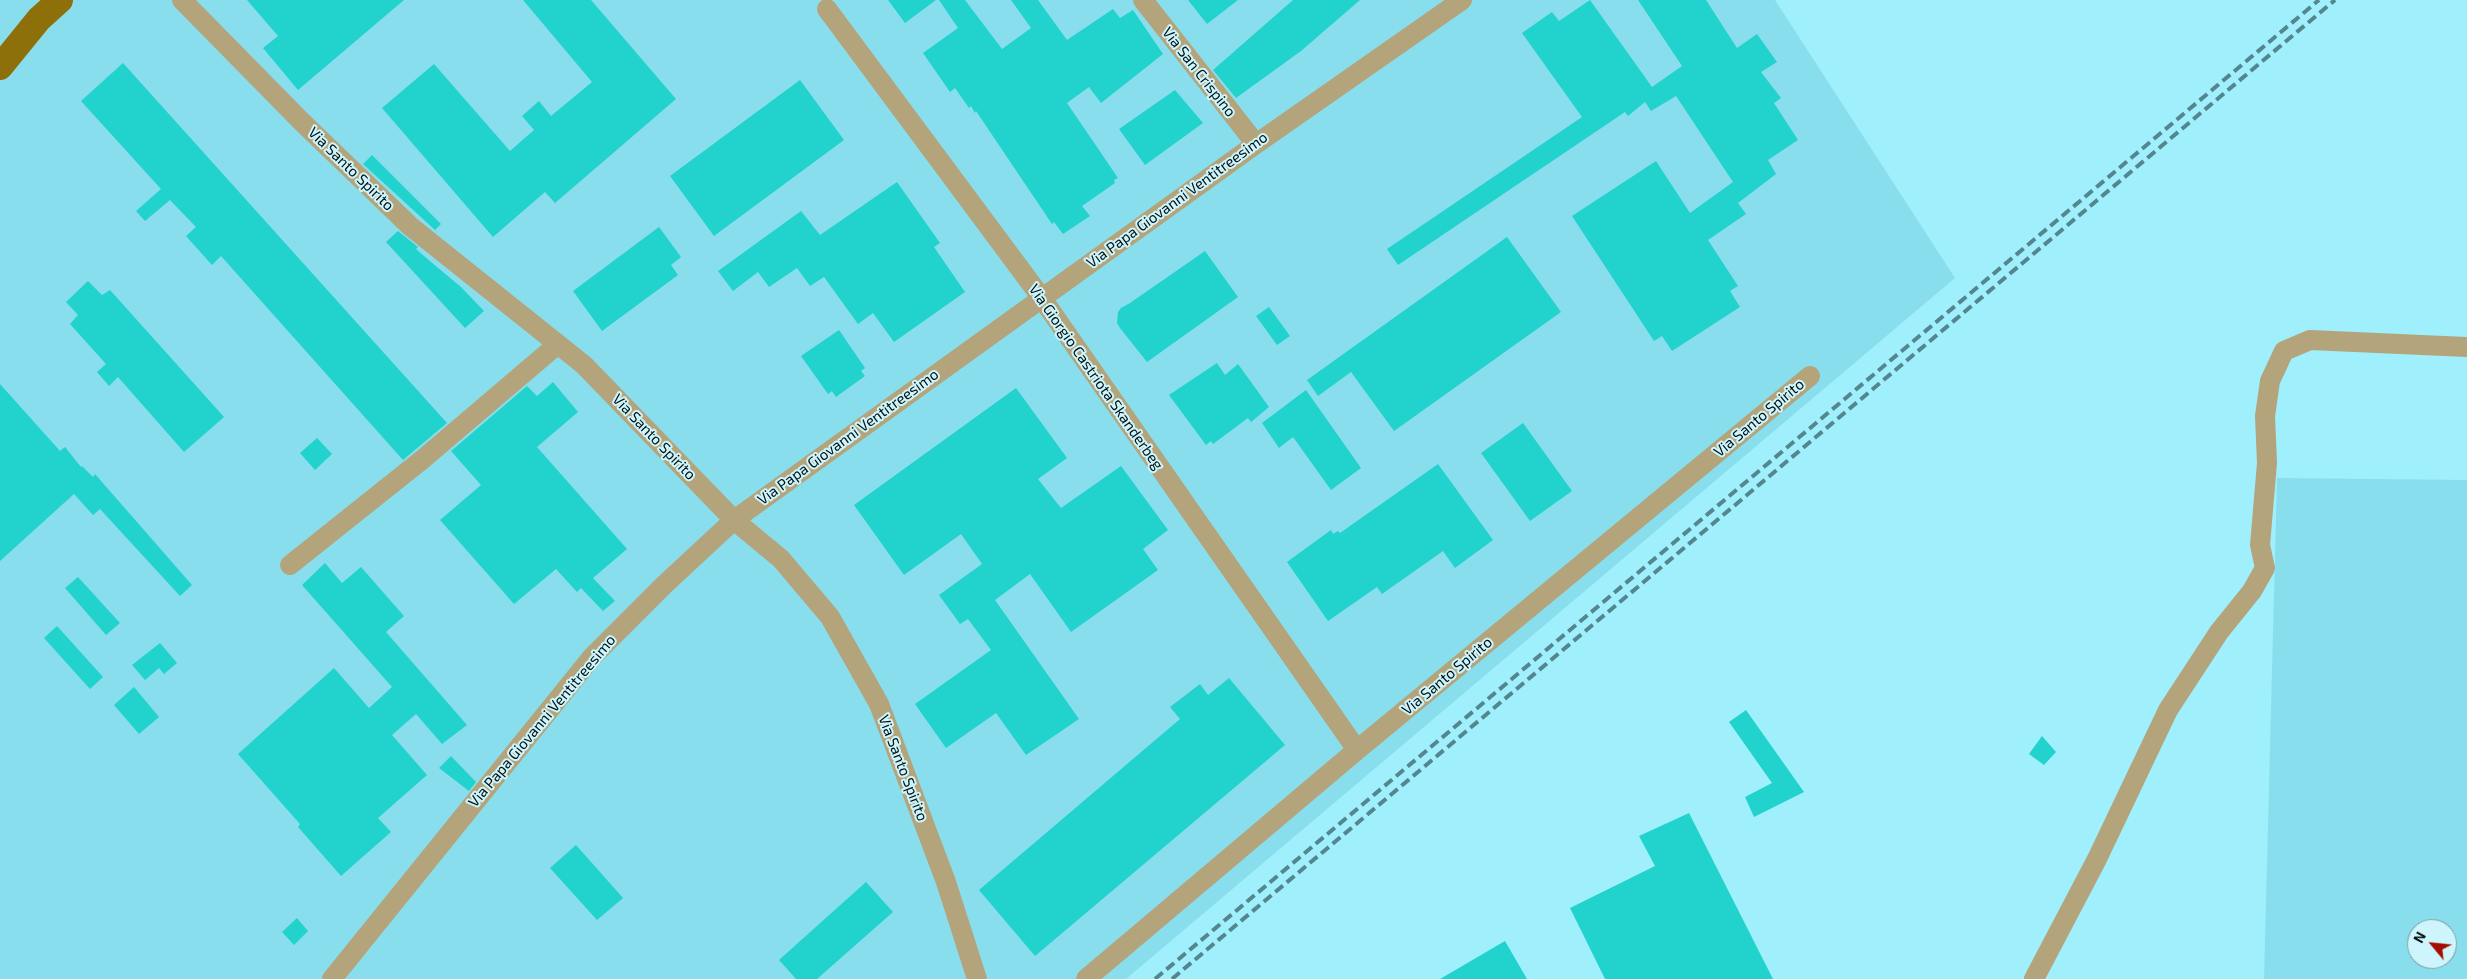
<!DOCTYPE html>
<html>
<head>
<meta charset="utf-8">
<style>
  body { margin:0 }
  #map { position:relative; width:2467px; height:979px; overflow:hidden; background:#a0effd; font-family:"Exo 2",sans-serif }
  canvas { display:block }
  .north { position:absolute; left:2407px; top:919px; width:50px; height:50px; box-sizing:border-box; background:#cff5fc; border:1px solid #7c9aa0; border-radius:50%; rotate:298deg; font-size:14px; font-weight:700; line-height:20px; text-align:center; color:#001115 }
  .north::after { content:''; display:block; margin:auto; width:18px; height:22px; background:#a40e01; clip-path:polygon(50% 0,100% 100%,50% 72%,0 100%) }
</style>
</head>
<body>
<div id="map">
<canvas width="2467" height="979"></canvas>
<div class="north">N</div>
</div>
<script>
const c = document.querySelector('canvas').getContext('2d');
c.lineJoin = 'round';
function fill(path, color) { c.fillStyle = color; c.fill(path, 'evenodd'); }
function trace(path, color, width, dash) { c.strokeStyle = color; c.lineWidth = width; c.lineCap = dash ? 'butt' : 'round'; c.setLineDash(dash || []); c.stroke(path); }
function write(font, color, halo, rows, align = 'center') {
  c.font = font + ' "Exo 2",sans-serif'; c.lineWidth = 4; c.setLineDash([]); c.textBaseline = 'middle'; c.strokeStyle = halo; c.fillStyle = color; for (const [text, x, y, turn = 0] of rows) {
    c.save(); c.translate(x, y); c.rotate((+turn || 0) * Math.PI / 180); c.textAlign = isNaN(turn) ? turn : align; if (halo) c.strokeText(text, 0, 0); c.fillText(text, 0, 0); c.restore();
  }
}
fill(new Path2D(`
  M0,0H1775L1955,278L1126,979H0Z
  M2277,478L2467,480V979H2264ZM2417,929H2447V959H2417Z`), '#89deee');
fill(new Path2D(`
  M247,0H404L298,90L263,48L278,36Z
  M523,0H591L676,99L555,203L545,192L493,237L382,108L434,64L510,151L534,130L522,116L539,101L551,116L592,82Z
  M888,0H936L905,23Z
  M939,0H965L1002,49L1031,28L1011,0H1038L1067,40L1113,9L1120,18L1133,10L1163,54L1101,103L1089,87L1067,103L1118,178L1114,180L1115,183L1082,206L1090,216L1063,234L1054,222L1052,224L976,111L975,113L971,106L969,108L955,88L950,92L923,53L958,28Z
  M1188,0H1238L1207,24Z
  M1293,0H1360L1301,51L1236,98L1213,70Z
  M1590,0L1652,87L1682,66L1638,0H1706L1737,48L1757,34L1777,62L1761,72L1781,98L1774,103L1798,140L1768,160L1776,174L1738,203L1746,214L1708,240L1738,286L1730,291L1740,307L1672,351L1662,336L1654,341L1572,216L1656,161L1690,213L1733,182L1676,96L1651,111L1645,102L1628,116L1625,112L1398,265L1387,249L1582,117L1522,33L1552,12L1559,21Z
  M123,63L447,423L403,460L221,256L212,265L186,236L196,227L170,200L145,221L136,211L161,189L81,101Z
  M800,80L844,140L714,236L670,176Z
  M1175,90L1203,123L1145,165L1119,129Z
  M372,155L441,224L435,230L363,164Z
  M897,182L940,243L934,247L965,292L894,342L873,313L858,324L824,277L810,286L797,268L769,287L758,272L733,291L718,271L801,211L820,235Z
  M659,227L681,257L671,265L678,275L602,331L573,291Z
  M398,231L418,247L416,249L431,262L461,287L484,311L465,328L386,242Z
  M1507,237L1561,312L1394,431L1351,372L1318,396L1307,380Z
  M1205,251L1238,297L1147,362L1120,328L1117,323L1118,312L1121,308L1130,303Z
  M88,281L102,295L110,290L224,417L184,452L118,377L109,386L97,372L106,364L70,324L78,315L66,302Z
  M1269,307L1290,336L1277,345L1256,316Z
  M839,330L865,368L861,371L865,376L836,397L832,391L828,394L801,356Z
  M1217,363L1225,375L1238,364L1269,407L1251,422L1248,418L1213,444L1211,441L1206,445L1169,395Z
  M553,382L578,412L537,447L627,549L593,578L615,601L603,611L581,588L577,592L556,569L514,604L440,520L481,485L451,451L527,386L537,396Z
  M0,384L60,451L65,447L81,467L82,466L93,477L95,474L192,585L180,596L100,509L93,515L74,494L0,561Z
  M1016,388L1067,458L1038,479L1061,508L1121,466L1168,530L1143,549L1158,570L1071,632L1030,574L995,600L1079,719L1026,755L996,713L946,748L915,704L991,650L968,619L960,624L939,595L982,564L961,534L904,575L854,505Z
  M1306,390L1361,468L1331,490L1293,437L1279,448L1262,423Z
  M1523,423L1572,491L1530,521L1481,453Z
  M317,438L332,454L315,470L300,453Z
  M1438,464L1493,540L1455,568L1443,551L1382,594L1377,587L1328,621L1287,562L1331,530L1333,534L1338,531L1340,533Z
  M325,563L342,583L361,567L404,616L386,632L467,725L442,744L416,714L392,735L427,775L378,818L391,832L341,876L298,827L300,824L238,754L334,668L369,708L392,687L302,585Z
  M78,577L120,623L106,635L65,588Z
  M57,626L103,677L90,689L44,638Z
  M160,643L177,663L164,674L159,668L145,680L132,665Z
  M1229,678L1285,745L1035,956L979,890L1180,719L1170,707L1200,684L1208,695Z
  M134,687L159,717L139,734L114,705Z
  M1746,710L1804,792L1754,817L1745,797L1772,783L1729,722Z
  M2042,736L2056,752L2044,765L2029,754Z
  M451,756L476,782L469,791L439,768Z
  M1689,813L1773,979H1605L1570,908L1655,866L1639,836Z
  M576,845L623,898L597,920L550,868Z
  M866,882L893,912L817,979H796L779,960Z
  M297,918L308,931L294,945L282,932Z
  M1505,941L1527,979H1440Z`), '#21d3cc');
trace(new Path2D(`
  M182,0L302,122L410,226L584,365L734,520L781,559L830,617L879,704L946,882L977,979
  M1143,0L1256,144
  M827,9L1041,297L1357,750
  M290,565L423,459L558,344
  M332,979L592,657L663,586L734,520L1256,144L1462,0
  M1086,979L1357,750L1810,376
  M2034,979L2097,859L2168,710L2219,632L2252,591L2265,568L2260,545L2267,463L2265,416L2270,381L2284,351L2310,340L2467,347`), '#b3a47b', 20);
trace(new Path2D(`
  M0,67L39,19L60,0`), '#8d7009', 26);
trace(new Path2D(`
  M1155,979L2319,0
  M1172,979L2335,0`), '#54868f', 4, [10, 5]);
write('15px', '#001115', '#cff5fc', [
  ["Via San Crispino",1199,72,52],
  ["Via Santo Spirito",351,169,44],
  ["Via Papa Giovanni Ventitreesimo",1177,200,-36],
  ["Via Giorgio Castriota Skanderbeg",1096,377,55],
  ["Via Santo Spirito",1759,418,-40],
  ["Via Santo Spirito",654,437,46],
  ["Via Papa Giovanni Ventitreesimo",848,437,-36],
  ["Via Santo Spirito",1447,676,-40],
  ["Via Papa Giovanni Ventitreesimo",542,721,-50],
  ["Via Santo Spirito",903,768,69]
]);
</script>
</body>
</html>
